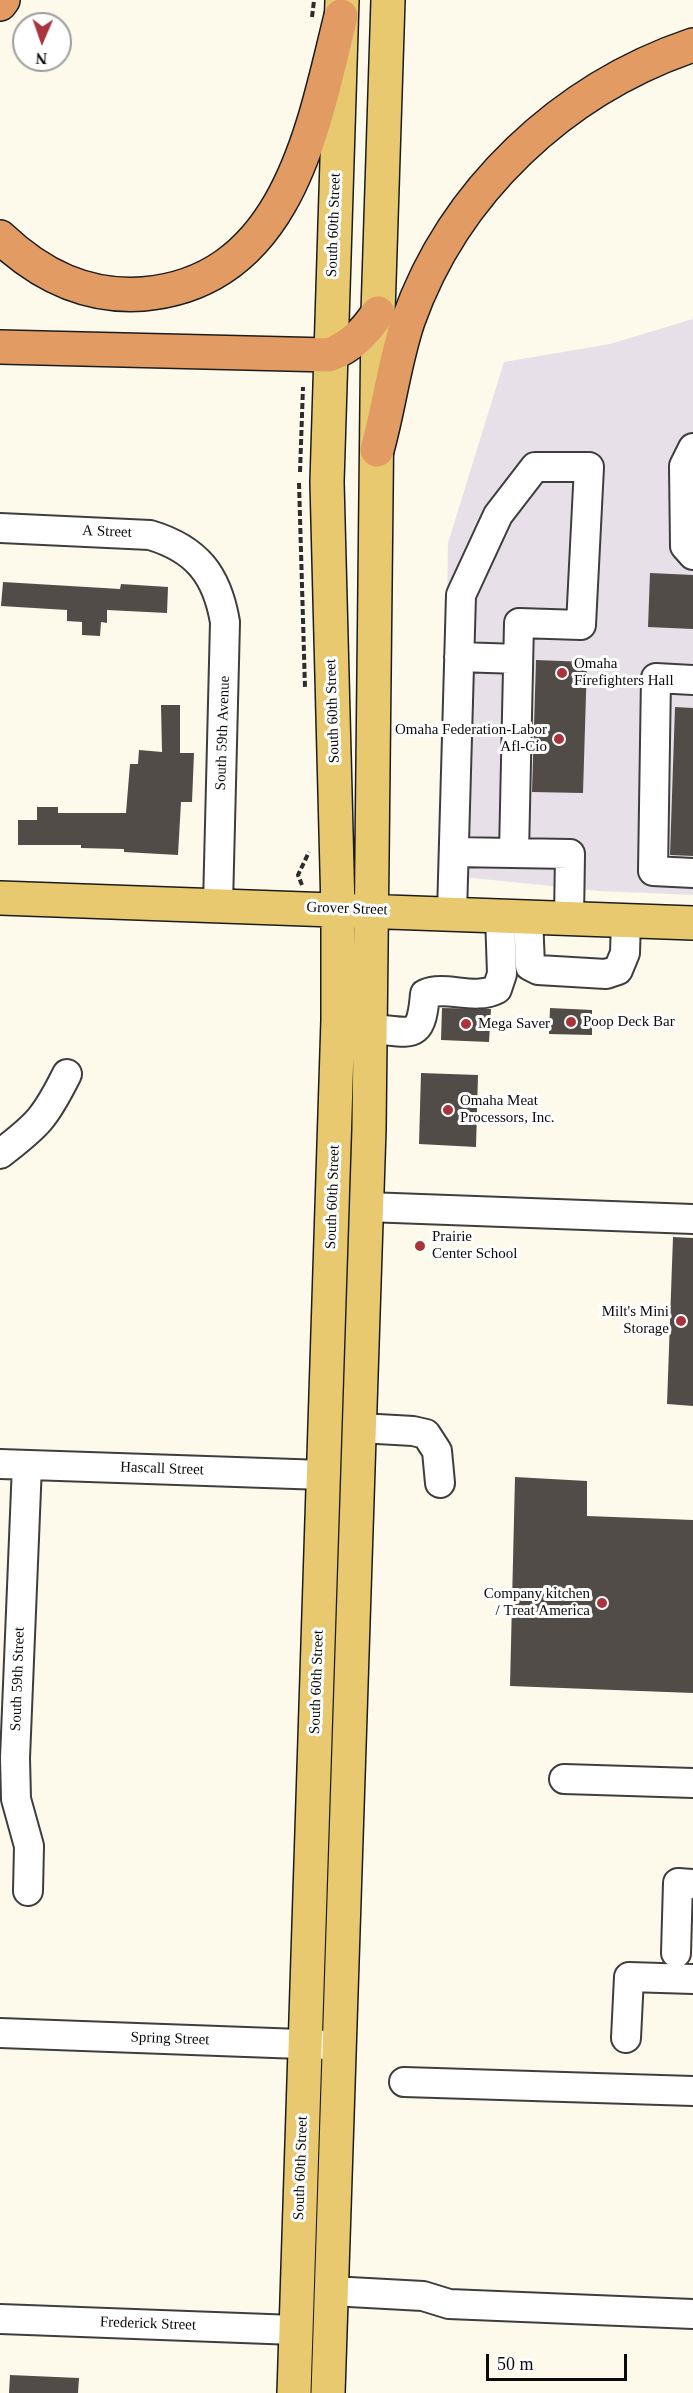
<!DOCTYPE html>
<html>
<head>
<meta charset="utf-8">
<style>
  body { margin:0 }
  #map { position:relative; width:693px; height:2393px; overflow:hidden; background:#fdf9eb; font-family:"Times New Roman",serif }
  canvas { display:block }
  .north { position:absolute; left:12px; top:12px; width:60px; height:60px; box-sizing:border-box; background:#fff; border:2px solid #9d9d9d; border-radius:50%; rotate:182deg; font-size:16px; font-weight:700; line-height:24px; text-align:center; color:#0b0b0b }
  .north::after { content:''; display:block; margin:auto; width:21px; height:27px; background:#a9343b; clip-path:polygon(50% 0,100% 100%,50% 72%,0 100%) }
  .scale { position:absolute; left:486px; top:2354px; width:141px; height:27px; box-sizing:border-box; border:3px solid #0b0b0b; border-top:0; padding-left:8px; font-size:18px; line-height:21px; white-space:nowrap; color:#0b0b0b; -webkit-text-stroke:4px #fff; paint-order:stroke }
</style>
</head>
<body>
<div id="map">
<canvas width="693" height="2393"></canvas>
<div class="north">N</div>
<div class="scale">50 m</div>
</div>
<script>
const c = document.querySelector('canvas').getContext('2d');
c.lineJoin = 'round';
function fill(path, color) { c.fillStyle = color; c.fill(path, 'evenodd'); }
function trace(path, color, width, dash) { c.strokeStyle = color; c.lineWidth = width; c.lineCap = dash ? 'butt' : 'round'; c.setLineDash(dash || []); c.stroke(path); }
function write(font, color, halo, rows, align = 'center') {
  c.font = font + ' "Times New Roman",serif'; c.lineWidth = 6; c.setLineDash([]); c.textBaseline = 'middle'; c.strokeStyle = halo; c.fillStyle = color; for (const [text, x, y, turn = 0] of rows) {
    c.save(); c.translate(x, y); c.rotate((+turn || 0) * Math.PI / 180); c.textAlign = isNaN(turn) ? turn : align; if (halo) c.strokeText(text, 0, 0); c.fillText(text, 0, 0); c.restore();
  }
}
fill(new Path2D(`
  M693,319V895L600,891L443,875L448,543L504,362L610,344Z`), '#e8e0e9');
fill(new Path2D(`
  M650,573L693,575V629L648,627Z
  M3,582L120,589L121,584L168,587L167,613L107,610V623L101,622L100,636L82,635V622L67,621V610L1,606Z
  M536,660L587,662L583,793L532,792Z
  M161,705H180V753H194L192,802H181L178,855L124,852V849L81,848V845H18V820H37V807H58V813H126L130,764H138L139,750L162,752Z
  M675,707L693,708V856L670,855Z
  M442,1008L491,1009L489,1042L441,1040Z
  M550,1008L592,1010V1035L549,1034Z
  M421,1073L478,1075L476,1147L419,1144Z
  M673,1237L693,1238V1406L667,1404Z
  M515,1477L587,1481V1516L693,1520V1693L510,1686Z
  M10,2375L79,2378L78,2393H9Z`), '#524c48');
const minor = new Path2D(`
  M693,448L684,466L685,546L693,555
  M0,528L150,535C197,549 217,575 225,622L218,905
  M459,657L518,659
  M693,680L656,678L653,871L693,873
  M454,852L570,854L569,918
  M452,913L461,595L498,515L535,467H589L581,625L519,623L514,853
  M528,916L530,966L538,970L606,974L618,970L625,953L626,920
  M372,1029C413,1032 421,1041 425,994C446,985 474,1001 497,989L502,974L500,915
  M0,1154C38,1125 45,1118 67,1074
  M367,1207L693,1219
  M360,1428L413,1431L426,1434L437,1451L440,1483
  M0,1464L324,1475
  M27,1465L15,1758L16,1799L29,1846L28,1891
  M564,1779L693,1783
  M676,1953L678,1883L693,1884
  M0,2033L328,2045
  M626,2038L629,1977L693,1979
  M404,2082L693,2091
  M331,2291L423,2296L449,2304L693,2314
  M0,2319L295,2330`);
const major = new Path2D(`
  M0,898L693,923
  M294,2393L338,1020V909L327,482L342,0
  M328,2393L369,1129L378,313L388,0`);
const highway = new Path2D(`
  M0,4L3,0
  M0,237C40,275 86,298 143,294C287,282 313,130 341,16
  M0,347L329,355C352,346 365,332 378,313
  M377,450C389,407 394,363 408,321C454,191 563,89 693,45`);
trace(minor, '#3e3e3e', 32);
trace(major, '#1c1c1c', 36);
trace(highway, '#1c1c1c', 36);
trace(new Path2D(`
  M312,17L314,1
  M300,472L303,387
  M299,483L305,688
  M302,885L298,875L309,852`), '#2d2d2d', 4, [6, 3]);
trace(minor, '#fff', 28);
trace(major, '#e8c970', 33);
trace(highway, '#e29c63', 33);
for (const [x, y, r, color] of [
  [562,673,6,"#a9343b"],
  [559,739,6,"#a9343b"],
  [571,1022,6,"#a9343b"],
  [466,1024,6,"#a9343b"],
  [448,1110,6,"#a9343b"],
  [420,1246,6,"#a9343b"],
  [681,1321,6,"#a9343b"],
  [602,1603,6,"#a9343b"]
]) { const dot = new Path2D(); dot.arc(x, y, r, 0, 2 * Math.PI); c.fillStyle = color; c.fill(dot); trace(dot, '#fff', 2); }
write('15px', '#0b0b0b', '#fff', [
  ["South 60th Street",334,225,-88],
  ["A Street",107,532,2],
  ["South 60th Street",333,711,-92],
  ["South 59th Avenue",223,733,-88],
  ["Grover Street",347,909,2],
  ["South 60th Street",333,1197,-88],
  ["Hascall Street",162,1469,2],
  ["South 59th Street",18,1679,-88],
  ["South 60th Street",317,1682,-88],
  ["Spring Street",170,2039,2],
  ["South 60th Street",301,2168,-88],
  ["Frederick Street",148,2324,2]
]);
write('15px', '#0b0b0b', '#fff', [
  ["Omaha",574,664],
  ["Firefighters Hall",574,681],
  ["Omaha Federation-Labor",547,730,"right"],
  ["Afl-Cio",547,747,"right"],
  ["Poop Deck Bar",583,1022],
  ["Mega Saver",478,1024],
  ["Omaha Meat",460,1101],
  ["Processors, Inc.",460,1118],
  ["Prairie",432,1237],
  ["Center School",432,1254],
  ["Milt's Mini",669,1312,"right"],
  ["Storage",669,1329,"right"],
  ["Company kitchen",590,1594,"right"],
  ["/ Treat America",590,1611,"right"]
], 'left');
</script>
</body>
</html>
